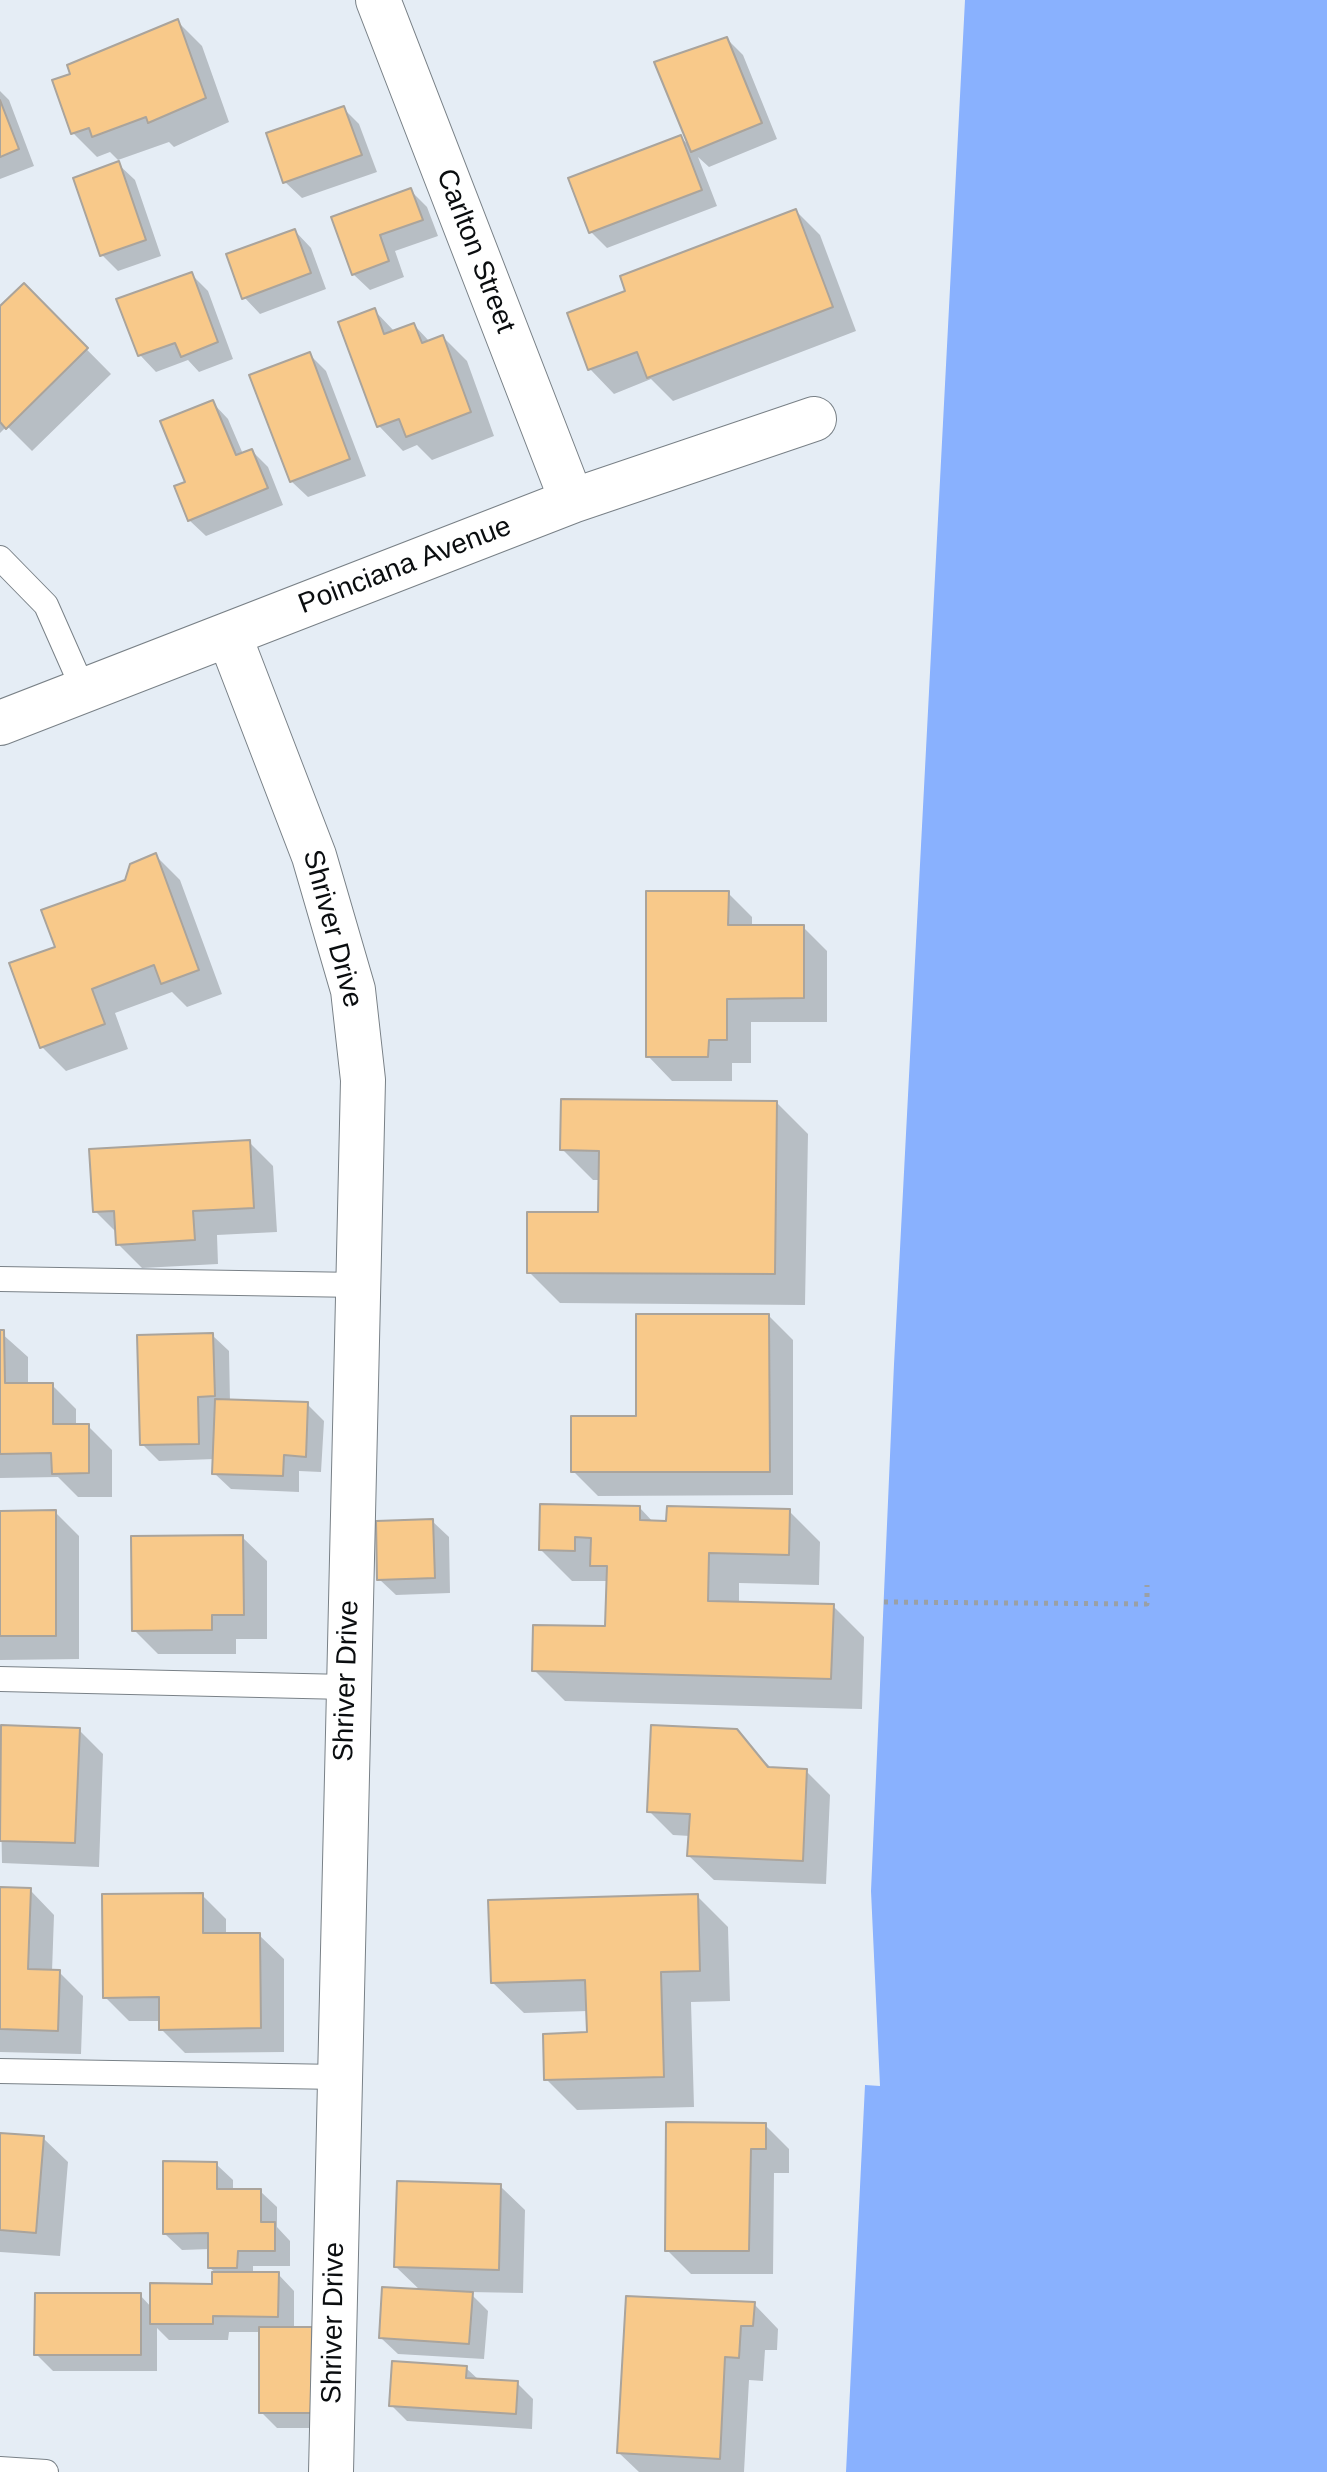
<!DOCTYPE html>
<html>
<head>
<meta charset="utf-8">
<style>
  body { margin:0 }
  canvas { display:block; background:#e5edf5 }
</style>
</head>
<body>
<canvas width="1327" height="2472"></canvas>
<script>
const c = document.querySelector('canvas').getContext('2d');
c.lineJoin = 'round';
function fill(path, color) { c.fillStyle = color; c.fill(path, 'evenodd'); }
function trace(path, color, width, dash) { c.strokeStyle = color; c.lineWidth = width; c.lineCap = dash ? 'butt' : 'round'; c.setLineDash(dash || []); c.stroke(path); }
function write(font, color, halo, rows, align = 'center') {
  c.font = font + ' Arial,sans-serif'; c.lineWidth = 7; c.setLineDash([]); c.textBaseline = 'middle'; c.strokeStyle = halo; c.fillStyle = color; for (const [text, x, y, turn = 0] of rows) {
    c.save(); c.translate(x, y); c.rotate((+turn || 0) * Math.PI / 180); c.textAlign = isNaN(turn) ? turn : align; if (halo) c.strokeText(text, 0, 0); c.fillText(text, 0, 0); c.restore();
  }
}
fill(new Path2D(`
  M965,0H1327V2472H846L865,2085L880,2086L871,1891L894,1364Z`), '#89b1fe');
fill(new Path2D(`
  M177,21L202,46L229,122L174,147L169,142L118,160L110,152L97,157L73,133L72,75Z
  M727,39L743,55L777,139L709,167L698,157L717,206L607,248L590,231L681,137L691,148L657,63Z
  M0,91L9,100L34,166L0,179Z
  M343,108L359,124L377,172L302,198L285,182Z
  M118,164L135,180L161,256L118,271L102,255Z
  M411,191L427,207L438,236L395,251L404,277L370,290L353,274L334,218Z
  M796,211L820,235L856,331L673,401L651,379L614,394L590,369L569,314L628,292Z
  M295,231L311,248L326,289L260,314L244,297Z
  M191,274L208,291L233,359L199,372L188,360L156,372L140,355Z
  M24,286L111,374L32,451L7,426L0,433V309Z
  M374,310L395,332L414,325L430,342L443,337L467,361L494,436L432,460L417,445L403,451L379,426L341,323Z
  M310,355L326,371L366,476L308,497L291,481Z
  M212,402L228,419L243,454L252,451L268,467L283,505L206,536L189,520Z
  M156,856L180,880L222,994L187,1007L172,992L115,1013L128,1049L66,1071L42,1047L57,948Z
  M728,893L752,917V927H803L827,951V1022H751V1063H732V1081H672L648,1056Z
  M777,1103L808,1134L805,1305L560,1303L529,1272L600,1214V1180H593L562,1149Z
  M249,1142L273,1166L277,1232L217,1235L218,1264L142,1268L118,1244L117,1233L95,1211Z
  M769,1316L793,1340V1495L598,1496L574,1472Z
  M0,1332L28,1357V1385H52L76,1409V1426H88L112,1450V1497H78L58,1477L0,1478Z
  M212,1335L229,1351L230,1402L307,1404L324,1421L321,1472L299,1471V1492L231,1489L214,1473L215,1459L159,1461L142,1444Z
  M640,1508L654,1523L789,1511L820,1542L819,1585L739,1583V1604L833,1606L864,1637L862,1709L565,1701L534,1670L607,1628L608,1581H572L541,1550Z
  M55,1512L79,1536V1659L0,1660V1513Z
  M432,1521L449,1537L450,1593L396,1595L379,1579Z
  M242,1537L267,1561V1639H236V1654H158L134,1630Z
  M79,1730L103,1754L99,1867L2,1863L0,1759Z
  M736,1731L772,1769L806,1771L830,1795L826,1884L714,1880L689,1856L690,1836L673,1835L649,1811Z
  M0,1889L30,1890L54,1915L52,1972H59L83,1996L81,2054L0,2052Z
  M202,1895L226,1919V1935H259L284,1959V2052L185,2053L161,2029V2021H129L105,1997Z
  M697,1896L728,1927L730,2001L691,2002L694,2107L577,2110L546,2079L589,2034L588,2011L524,2013L492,1982Z
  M765,2125L789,2149V2173H774L773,2274H691L667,2250Z
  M0,2135L43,2138L68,2162L60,2256L0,2252Z
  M216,2164L233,2180V2191H260L277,2207V2227L290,2241V2266H253V2274H278L294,2291V2329H311L327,2346V2428H277L261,2412V2332H229L228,2340H169L157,2328V2371H53L36,2354L140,2295L152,2308L214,2286L217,2274L210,2268V2249L182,2250L165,2234Z
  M500,2186L525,2210L523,2293L469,2292L488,2311L484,2359L398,2354L381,2338L421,2291L396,2267Z
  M754,2304L778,2329L777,2350H765L763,2381L749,2380L744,2472H639L619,2453Z
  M466,2368L479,2380L517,2383L533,2399L532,2429L407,2421L391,2405Z`), '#0003');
const building = new Path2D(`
  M178,19L206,98L148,123L146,117L92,137L89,128L71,134L52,80L70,74L67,65Z
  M727,37L762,123L691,152L654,62Z
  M0,100L19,149L0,157Z
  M344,106L362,155L283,183L266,133Z
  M681,135L702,190L589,233L568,178Z
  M119,161L146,240L100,256L73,178Z
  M411,188L423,220L380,235L389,261L352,275L331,217Z
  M796,209L833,307L647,378L637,352L588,370L567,313L625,291L620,276Z
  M295,229L311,273L242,299L226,254Z
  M192,272L218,342L181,357L175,343L138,356L116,299Z
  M24,283L88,348L6,429L0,422V306Z
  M375,308L384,334L414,323L422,343L443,335L471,412L406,437L399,419L377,427L338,322Z
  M310,352L350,459L290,482L249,375Z
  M213,400L236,455L252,449L268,488L188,521L174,486L185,482L160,421Z
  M156,853L199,970L161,984L154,965L92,989L105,1024L40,1048L9,963L55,947L41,910L125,880L130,864Z
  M646,891H729L728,925H804V998L727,999V1040H709L708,1057H646Z
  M561,1099L777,1101L775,1274L527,1273V1212H598L599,1151L560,1150Z
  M250,1140L254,1208L193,1211L195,1240L116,1245L114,1211L93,1212L89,1149Z
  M636,1314H769L770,1472H571V1416H636Z
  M0,1330H4L5,1383H53V1424H89V1473L52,1474L51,1453L0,1454Z
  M213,1333L215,1396L198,1397L199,1444L140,1445L137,1335Z
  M215,1399L308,1402L306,1457L284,1455L283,1476L212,1474Z
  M540,1504L640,1506V1520L666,1521L667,1506L790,1509L789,1555L709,1553L708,1601L834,1604L831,1679L532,1671L533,1625L605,1626L607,1566H590L591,1538L575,1537V1551L539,1550Z
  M56,1510V1636H0V1511Z
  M433,1519L435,1578L377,1580L376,1521Z
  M243,1535L244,1615H212V1630L132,1631L131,1536Z
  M1,1725L80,1728L75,1843L0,1841Z
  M651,1725L737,1729L768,1767L807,1769L803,1861L687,1856L690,1814L647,1812Z
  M0,1887L31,1888L28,1969L60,1970L58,2031L0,2029Z
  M203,1893V1933H260L261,2028L159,2030V1997L103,1998L102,1894Z
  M698,1894L700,1971L661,1972L664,2077L544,2080L543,2034L587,2032L585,1980L491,1983L488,1900Z
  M666,2122L766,2123V2149H751L749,2251H665Z
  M0,2133L44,2136L36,2233L0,2230Z
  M163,2161L217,2162V2189H261V2222H275V2251H238L237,2268H208V2233L163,2234Z
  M397,2181L501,2184L499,2270L394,2267Z
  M212,2272H279L278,2317L213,2316V2324H150V2283L212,2284Z
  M382,2287L473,2292L469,2344L379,2338Z
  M35,2293H141V2355H34Z
  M626,2296L755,2302L753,2326H741L739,2358L725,2357L720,2459L617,2453Z
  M259,2327H312L311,2413H259Z
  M392,2361L467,2366L466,2378L518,2381L516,2414L389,2406Z`);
fill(building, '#f8c98a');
trace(building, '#aaa49c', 2);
const lane = new Path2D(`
  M0,558L46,605L84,691
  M0,1279L358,1285
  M0,1679L346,1687
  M0,2071L338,2077
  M0,2469L46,2472`);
const street = new Path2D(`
  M378,0L572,501
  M229,635L314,856L353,990L363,1080L331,2472
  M0,723L572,501L814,419`);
trace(lane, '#798187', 26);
trace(street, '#798187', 46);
trace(new Path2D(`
  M884,1602L1147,1604V1585`), '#9aa0a6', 5, [4, 6]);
trace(lane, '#fff', 24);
trace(street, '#fff', 44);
write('28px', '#0a0d0f', '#fff', [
  ["Carlton Street",475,251,69],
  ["Poinciana Avenue",405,566,-21],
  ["Shriver Drive",332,929,75],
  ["Shriver Drive",347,1681,-88],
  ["Shriver Drive",334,2323,-89]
]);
</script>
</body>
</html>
